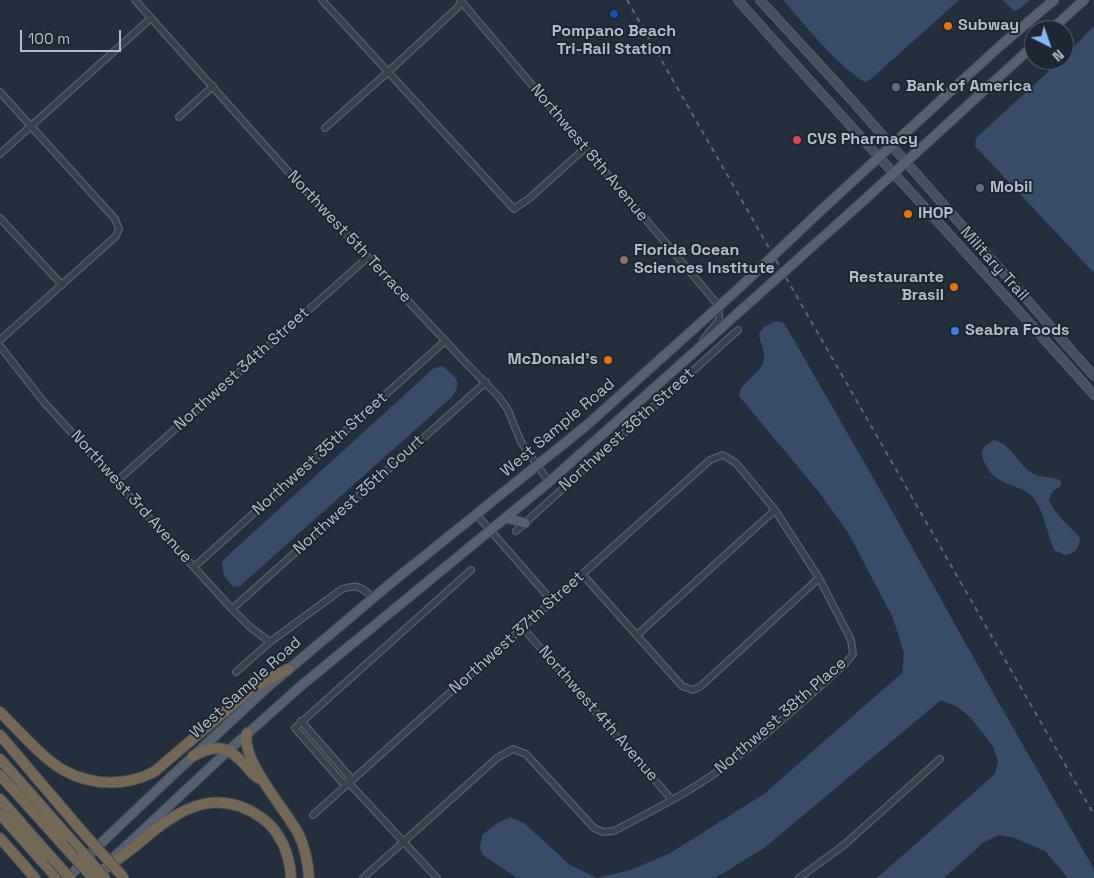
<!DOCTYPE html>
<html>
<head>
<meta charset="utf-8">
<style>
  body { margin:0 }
  #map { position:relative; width:1094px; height:878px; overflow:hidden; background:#242f3e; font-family:"Space Grotesk",sans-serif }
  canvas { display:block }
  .north { position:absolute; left:1024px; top:20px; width:50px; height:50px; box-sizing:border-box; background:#1d2633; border:1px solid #59626f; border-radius:50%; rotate:139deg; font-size:14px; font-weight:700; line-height:20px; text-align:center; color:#b4bcc9 }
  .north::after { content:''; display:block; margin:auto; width:18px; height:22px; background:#8ab4f8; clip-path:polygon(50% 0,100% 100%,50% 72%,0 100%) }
  .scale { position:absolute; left:20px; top:30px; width:101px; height:22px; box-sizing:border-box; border:2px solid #b4bcc9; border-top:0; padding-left:6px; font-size:15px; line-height:18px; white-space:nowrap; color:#b4bcc9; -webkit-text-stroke:4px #1d2633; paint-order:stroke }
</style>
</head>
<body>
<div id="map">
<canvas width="1094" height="878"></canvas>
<div class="north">N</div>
<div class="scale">100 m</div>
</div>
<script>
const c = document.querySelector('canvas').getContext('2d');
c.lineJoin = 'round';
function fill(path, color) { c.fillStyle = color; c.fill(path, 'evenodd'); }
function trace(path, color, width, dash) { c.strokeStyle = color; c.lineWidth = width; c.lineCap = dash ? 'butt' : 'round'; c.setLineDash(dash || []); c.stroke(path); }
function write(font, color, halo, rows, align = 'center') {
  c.font = font + ' "Space Grotesk",sans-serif'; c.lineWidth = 4; c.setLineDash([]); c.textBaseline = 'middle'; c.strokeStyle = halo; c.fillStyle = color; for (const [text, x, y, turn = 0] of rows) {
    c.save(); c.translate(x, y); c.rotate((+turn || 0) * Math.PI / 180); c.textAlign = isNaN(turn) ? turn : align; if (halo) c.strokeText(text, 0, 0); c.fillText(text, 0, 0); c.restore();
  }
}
fill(new Path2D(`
  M783,0H959L871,79L865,82C835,64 806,26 783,0Z
  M1003,0H1030L1018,10L1014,11Z
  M1094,26V273L975,146L976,138L1061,60H1064V57Z
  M776,321L784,323L883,495L996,698L1094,869V878H1068L1045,851L1015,838L999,835L984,842L944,878H877L995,774L998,761L993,746L970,717L956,706L941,700L764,848L715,878H517L483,855L480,848L482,835L496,824L510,817L524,823L570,865L597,878L630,870L669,854L764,794L902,673L904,653L893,618L849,534L819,492L739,396C741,380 761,375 764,359C765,352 760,341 759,334L764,327Z
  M443,366C455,378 463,380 453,396L240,586L233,587L224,576L222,561L434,368Z
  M994,440C1010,444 1016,460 1029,471C1040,480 1050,474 1061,481V486L1053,491L1049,499C1054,515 1070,525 1080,538C1079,549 1076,552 1066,555L1055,551C1047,535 1045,515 1035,500C1024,482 996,490 984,462C979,451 984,445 994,440Z`), '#394c67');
const street = new Path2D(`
  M135,0L293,177L462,359L499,397L508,410L521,442L549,482
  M322,0L514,209L531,197L585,148
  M460,0L719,306V320L703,340
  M0,92L115,219L119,229L116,236L0,340
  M179,117L213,86
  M325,128L388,72L457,8L462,0
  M0,154L151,18
  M0,218L62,285
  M0,346L43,401L232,609L250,627L270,642
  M117,481L368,257
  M476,514L553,602
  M516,531L738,330
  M194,567L445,341
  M583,575L682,686L693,690L701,686L819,578
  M232,609L486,382
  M523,628L672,800
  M637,635L775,510
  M236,672L270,642L342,589C359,584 360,587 373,597
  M301,721L349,776V783
  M313,815L710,460L723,455L736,463L775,510L819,578L851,640L853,654L845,664C803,701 762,740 717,772C684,795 648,813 614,831L603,832L594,828L526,754L513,749L497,758L363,878
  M437,878L349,783L342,782L295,728L471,570
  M799,878L844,845L940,759`);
const secondary = new Path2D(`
  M738,0C855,133 977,263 1094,395
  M760,0L841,88L1094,376`);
const primary = new Path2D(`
  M1051,30L1084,0
  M506,518L525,523
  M111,860L229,750L302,685L549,482L862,202L1034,45
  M68,878L98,846L175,773L270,685L391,583L587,425L737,290L816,215L1001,45L1054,0`);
const highway = new Path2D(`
  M0,712C18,730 43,759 65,771C92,786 127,786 154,772L255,686L288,669
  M247,733C240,759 285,809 298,833C305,847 308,862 309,878
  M0,735L80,829
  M193,756C218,743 228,746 246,766C251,772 254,777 261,779
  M0,759L83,853
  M0,775L63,845
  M0,799L51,857
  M0,814L57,878
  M0,838L35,878
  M94,877C111,864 129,852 145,838C181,807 218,787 262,818C281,832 290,855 291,878`);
trace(street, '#565f6c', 8);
trace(secondary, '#565f6c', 10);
trace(primary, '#414a57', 11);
trace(highway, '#434c59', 12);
trace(street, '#38414e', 5.5);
trace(secondary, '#465061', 8);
trace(primary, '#56606e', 9);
trace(highway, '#746855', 10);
trace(new Path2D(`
  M627,0L1094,815`), '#5a6575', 2, [5, 5]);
const highwayBridge = new Path2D(`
  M80,829L124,878
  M63,845L93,878
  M83,853L105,878
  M51,857L70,878`);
trace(highwayBridge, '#434c59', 12, []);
trace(highwayBridge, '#746855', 10);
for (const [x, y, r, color] of [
  [614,14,5,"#1a4fb4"],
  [948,26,5,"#e8710a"],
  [896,87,5,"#5c6f8a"],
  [797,140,5,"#e0444e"],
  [980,188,5,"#5c6f8a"],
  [908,214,5,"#e8710a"],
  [624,260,5,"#8d6e63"],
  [954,287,5,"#e8710a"],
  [955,331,5,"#3f7fe0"],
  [608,360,5,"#e8710a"]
]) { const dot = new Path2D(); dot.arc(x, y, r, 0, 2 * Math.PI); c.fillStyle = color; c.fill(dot); trace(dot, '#1d2633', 2); }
write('bold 16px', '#b4bcc9', '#1d2633', [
  ["Subway",958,26],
  ["Pompano Beach",614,32,"center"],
  ["Tri-Rail Station",614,50,"center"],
  ["Bank of America",906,87],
  ["CVS Pharmacy",807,140],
  ["Mobil",990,188],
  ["IHOP",918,214],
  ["Florida Ocean",634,251],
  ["Sciences Institute",634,269],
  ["Restaurante",944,278,"right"],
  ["Brasil",944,296,"right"],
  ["Seabra Foods",965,331],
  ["McDonald's",598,360,"right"]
], 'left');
write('16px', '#b4bcc9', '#1d2633', [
  ["Northwest 8th Avenue",589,153,50],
  ["Northwest 5th Terrace",349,237,47],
  ["Military Trail",994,264,48],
  ["Northwest 34th Street",242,369,-42],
  ["West Sample Road",558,428,-40],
  ["Northwest 36th Street",627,430,-42],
  ["Northwest 35th Street",320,454,-42],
  ["Northwest 35th Court",359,495,-42],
  ["Northwest 3rd Avenue",131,497,48],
  ["Northwest 37th Street",517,633,-42],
  ["West Sample Road",246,688,-42],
  ["Northwest 4th Avenue",598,714,49],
  ["Northwest 38th Place",781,716,-41]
]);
</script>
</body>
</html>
